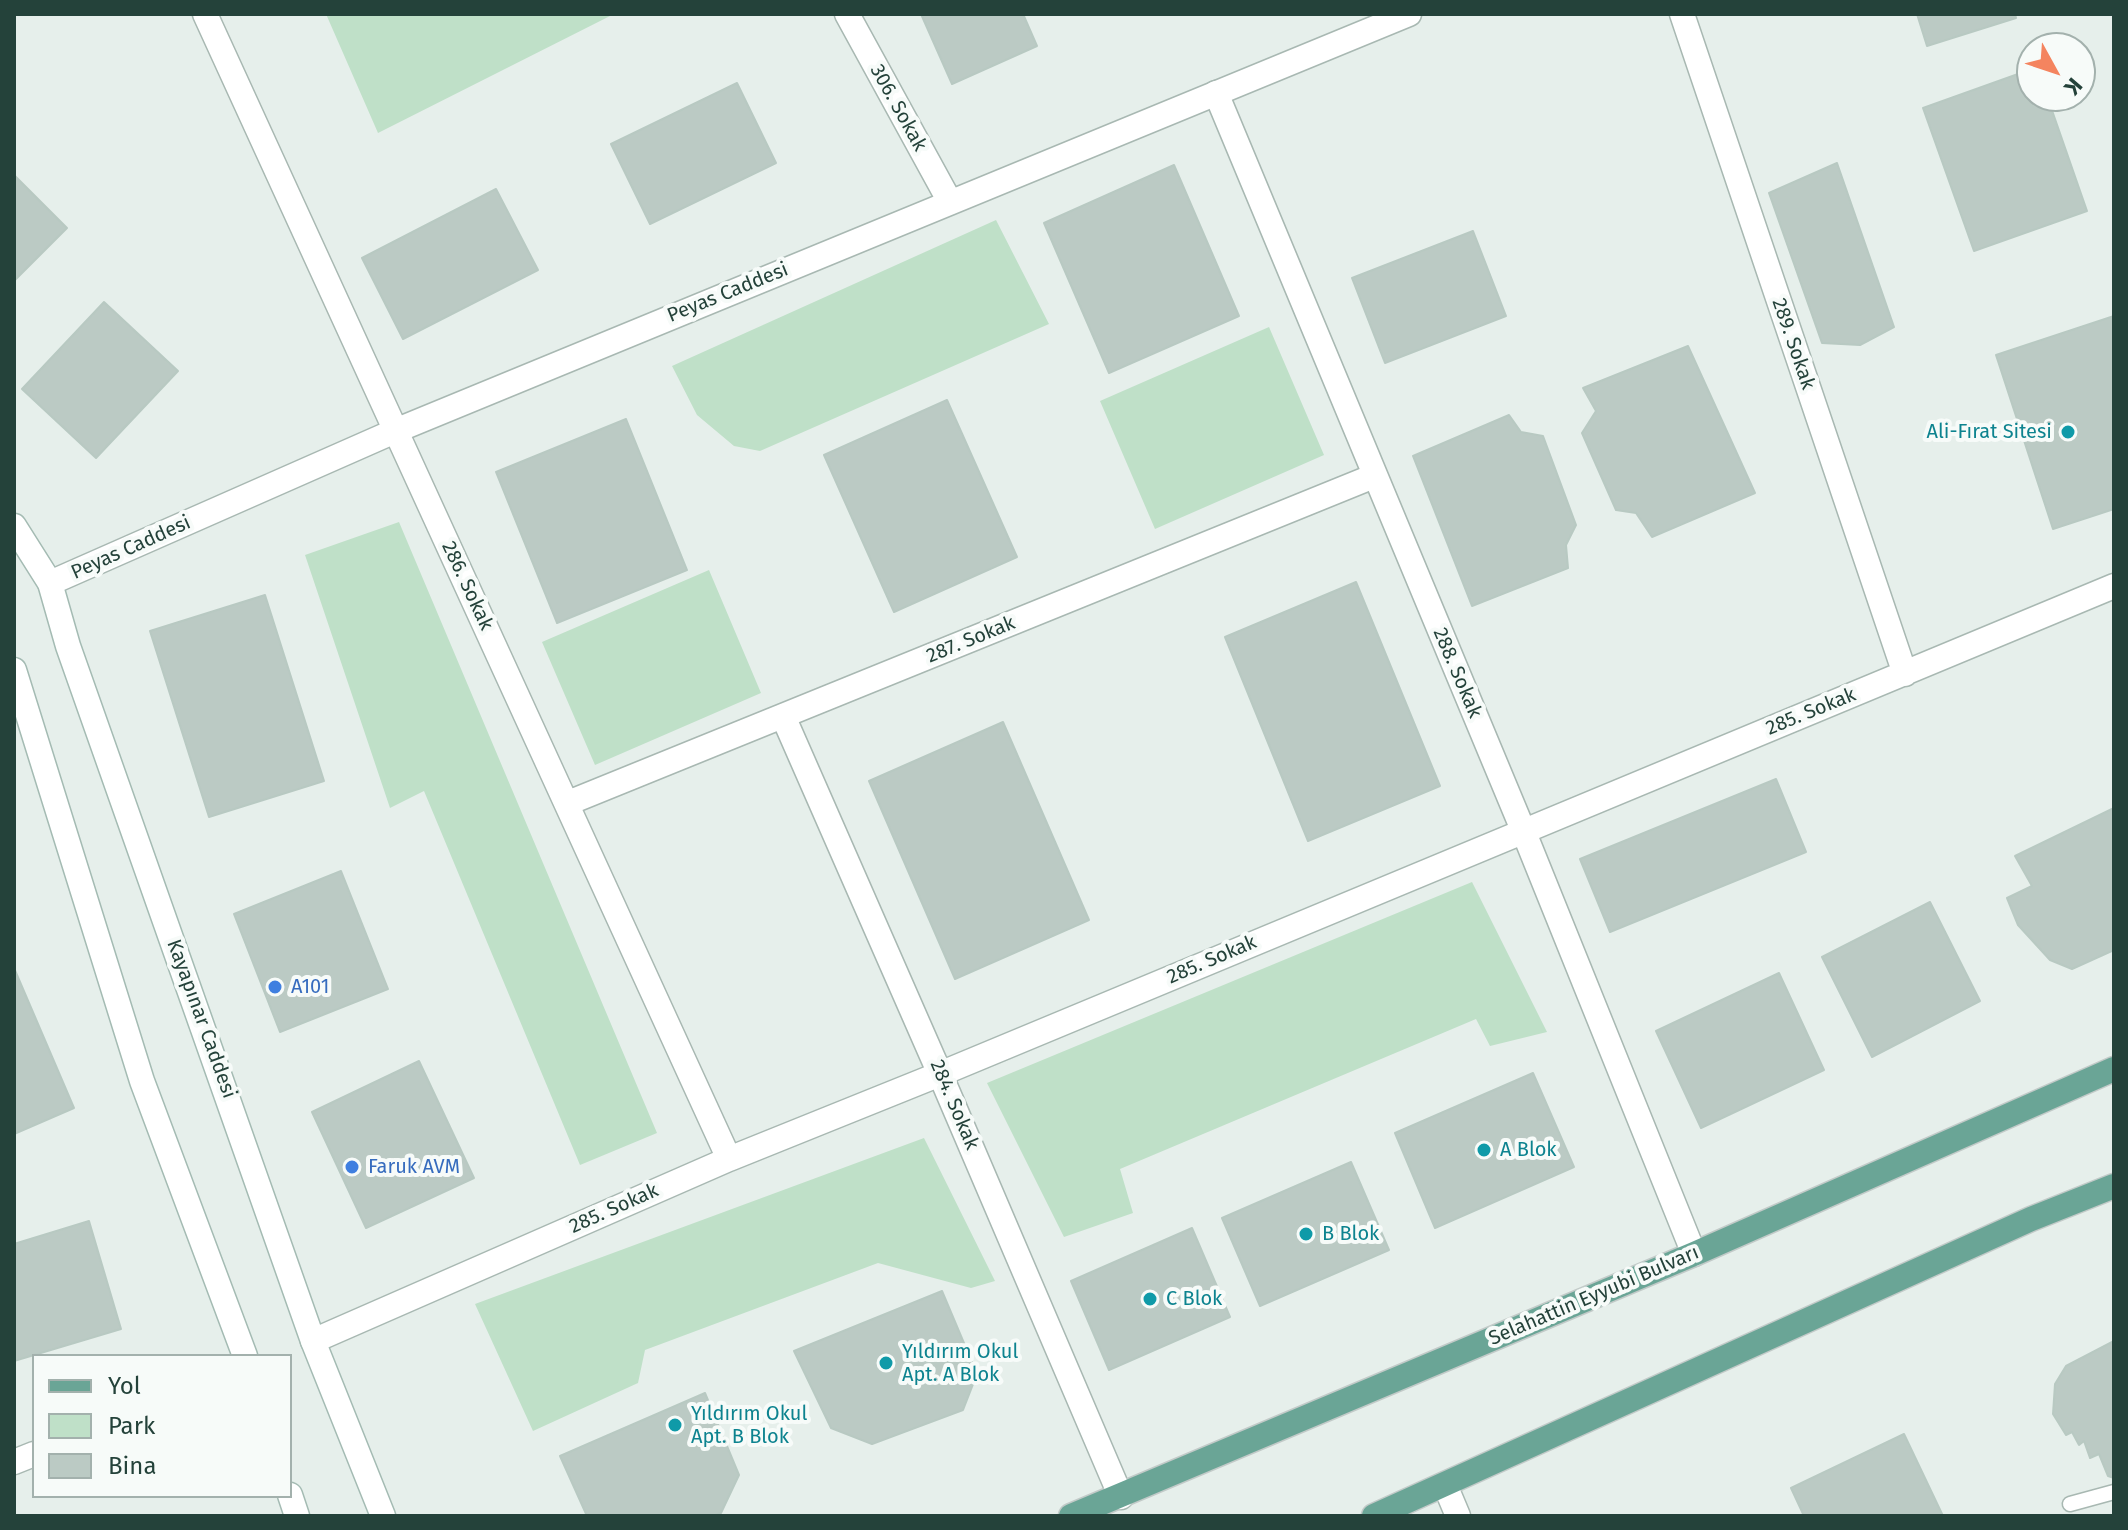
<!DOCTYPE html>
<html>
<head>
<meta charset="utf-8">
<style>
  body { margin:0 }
  #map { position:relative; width:2128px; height:1530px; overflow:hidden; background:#e6efeb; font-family:"Fira Sans",sans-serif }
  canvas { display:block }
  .frame { position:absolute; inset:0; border:16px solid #24423a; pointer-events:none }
  .legend { position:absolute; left:32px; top:1354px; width:260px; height:144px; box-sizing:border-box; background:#f7fbf9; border:2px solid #a3b1ad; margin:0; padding:10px 14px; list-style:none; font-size:24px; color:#24423a }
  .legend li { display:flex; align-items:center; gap:16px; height:40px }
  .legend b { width:40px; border:2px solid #a3b1ad }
  .north { position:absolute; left:2016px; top:32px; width:80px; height:80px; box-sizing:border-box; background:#f7fbf9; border:2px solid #a3b1ad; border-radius:50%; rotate:130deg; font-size:22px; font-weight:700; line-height:32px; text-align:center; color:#24423a }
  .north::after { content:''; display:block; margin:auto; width:28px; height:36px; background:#f4845f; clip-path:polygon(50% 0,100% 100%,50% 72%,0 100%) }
</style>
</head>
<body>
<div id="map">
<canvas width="2128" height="1530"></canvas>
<div class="frame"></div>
<ul class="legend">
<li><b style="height:10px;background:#6aa596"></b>Yol</li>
<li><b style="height:22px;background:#bfe0c8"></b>Park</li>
<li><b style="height:22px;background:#bbcac4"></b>Bina</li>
</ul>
<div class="north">K</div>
</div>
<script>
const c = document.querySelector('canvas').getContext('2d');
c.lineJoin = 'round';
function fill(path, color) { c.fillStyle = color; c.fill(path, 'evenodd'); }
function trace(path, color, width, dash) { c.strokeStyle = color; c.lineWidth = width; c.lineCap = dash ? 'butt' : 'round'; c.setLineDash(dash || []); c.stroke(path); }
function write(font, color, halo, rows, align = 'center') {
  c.font = font + ' "Fira Sans",sans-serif'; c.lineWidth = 8; c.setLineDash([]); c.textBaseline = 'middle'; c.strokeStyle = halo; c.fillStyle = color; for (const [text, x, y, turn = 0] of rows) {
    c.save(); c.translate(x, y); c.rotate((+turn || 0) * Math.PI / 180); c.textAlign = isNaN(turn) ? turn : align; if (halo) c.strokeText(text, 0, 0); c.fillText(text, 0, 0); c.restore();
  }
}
fill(new Path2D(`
  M326,14H614L378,133Z
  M996,220L1049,324L760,451L734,446L697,415L672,366Z
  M1269,327L1324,455L1155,529L1100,401Z
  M399,522L657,1133L580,1165L424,791L390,808L305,555Z
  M709,570L761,693L595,765L542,642Z
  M1472,882L1547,1032L1490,1046L1476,1019L1120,1169L1133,1213L1064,1237L987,1083Z
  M924,1138L995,1281L971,1288L878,1263L645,1350L638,1383L533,1431L475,1304Z`), '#bfe0c8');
const building = new Path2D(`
  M921,14H1023L1037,46L952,84Z
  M1917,14H2015L2016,18L1927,46Z
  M2032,69V96H2047L2087,211L1974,251L1923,108Z
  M737,83L776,163L650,224L611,144Z
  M1837,163L1894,327L1860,345L1822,343L1769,193Z
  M1174,165L1239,316L1109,373L1044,223Z
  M14,175L67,228L14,281Z
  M496,189L538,270L403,339L362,258Z
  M1473,231L1506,316L1385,363L1352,278Z
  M104,302L178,371L96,458L22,389Z
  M2114,316V509L2053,529L1996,355Z
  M1688,346L1755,493L1652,537L1636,513L1616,510L1582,433L1596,411L1583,388Z
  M947,400L1017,557L894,612L824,455Z
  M1509,415L1521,432L1543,436L1576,525L1566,545L1568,568L1472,606L1413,456Z
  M626,419L687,570L557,623L496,472Z
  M1356,582L1440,786L1308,841L1225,637Z
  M265,595L324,781L209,817L150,631Z
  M1003,722L1089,920L955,979L869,781Z
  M1776,779L1806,852L1610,932L1580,859Z
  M2114,808V950L2072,969L2050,960L2018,925L2007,898L2032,886L2015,856Z
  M341,871L388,989L280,1032L234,914Z
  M1930,902L1980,1001L1872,1057L1822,957Z
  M14,968L74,1108L14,1134Z
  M1779,973L1824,1070L1701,1128L1656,1031Z
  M419,1061L474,1178L366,1228L312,1112Z
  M1533,1073L1574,1167L1435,1228L1395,1133Z
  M1351,1162L1389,1250L1260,1306L1222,1218Z
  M89,1221L121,1329L14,1361V1244Z
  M1192,1228L1230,1317L1109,1370L1071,1281Z
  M942,1291L977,1374L963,1410L872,1444L831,1428L794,1351Z
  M2114,1341V1478L2108,1476L2099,1454L2090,1458L2084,1441L2079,1445L2072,1432L2066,1435L2053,1414L2055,1384L2066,1366Z
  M705,1393L739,1475L721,1513L713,1516H587L560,1456Z
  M1904,1434L1943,1516H1804L1791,1488Z`);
fill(building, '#bbcac4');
trace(building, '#b8c9c2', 2);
const service = new Path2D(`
  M2070,1504L2114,1492`);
const minor = new Path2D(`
  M205,14L729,1159
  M847,14L950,202
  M1682,14L1905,674
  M1216,93L1523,830L1694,1254
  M783,716L940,1074L1121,1497
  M568,803L1374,476
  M313,1341L729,1159L940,1074L2114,586
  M14,1462L34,1454
  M1445,1485L1458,1516`);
const tertiary = new Path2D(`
  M50,583L395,431L1409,14`);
const secondary = new Path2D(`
  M14,526L50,583L68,646L313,1341L383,1516
  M14,670L142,1081L245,1356
  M290,1495L297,1516`);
const primary = new Path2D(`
  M1071,1516L1694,1254L2114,1069
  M1374,1516L2031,1219L2114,1186`);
trace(service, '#a8b8b2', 17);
trace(minor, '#a8b8b2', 27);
trace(tertiary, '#a8b8b2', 27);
trace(secondary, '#a4bbb3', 27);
trace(primary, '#c2cac8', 27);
trace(service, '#fff', 14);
trace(minor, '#fff', 24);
trace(tertiary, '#fff', 24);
trace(secondary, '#fff', 24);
trace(primary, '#6aa596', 24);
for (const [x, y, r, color] of [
  [2068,432,8,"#0f9aa8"],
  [275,987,8,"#3f7fe0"],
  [1484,1150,8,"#0f9aa8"],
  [352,1167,8,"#3f7fe0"],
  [1306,1234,8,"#0f9aa8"],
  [1150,1299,8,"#0f9aa8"],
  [886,1363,8,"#0f9aa8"],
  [675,1425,8,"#0f9aa8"]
]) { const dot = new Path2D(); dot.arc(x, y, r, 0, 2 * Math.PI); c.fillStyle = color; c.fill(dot); trace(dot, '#f7fbf9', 3); }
write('20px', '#24423a', '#f7fbf9', [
  ["306. Sokak",898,108,61],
  ["Peyas Caddesi",728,293,-22],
  ["289. Sokak",1793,344,71],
  ["Peyas Caddesi",131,548,-24],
  ["286. Sokak",467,586,65],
  ["287. Sokak",971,640,-22],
  ["288. Sokak",1457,673,67],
  ["285. Sokak",1811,712,-22],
  ["285. Sokak",1212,960,-23],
  ["Kayapınar Caddesi",201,1019,70],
  ["284. Sokak",954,1105,67],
  ["285. Sokak",614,1209,-24],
  ["Selahattin Eyyubi Bulvarı",1594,1296,-23]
]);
write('20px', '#0d838f', '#f7fbf9', [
  ["Ali-Fırat Sitesi",2052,432,"right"],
  ["A Blok",1500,1150],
  ["B Blok",1322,1234],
  ["C Blok",1166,1299],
  ["Yıldırım Okul",902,1352],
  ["Apt. A Blok",902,1375],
  ["Yıldırım Okul",691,1414],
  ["Apt. B Blok",691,1437]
], 'left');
write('20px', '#366cbe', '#f7fbf9', [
  ["A101",291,987],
  ["Faruk AVM",368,1167]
], 'left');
</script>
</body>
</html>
